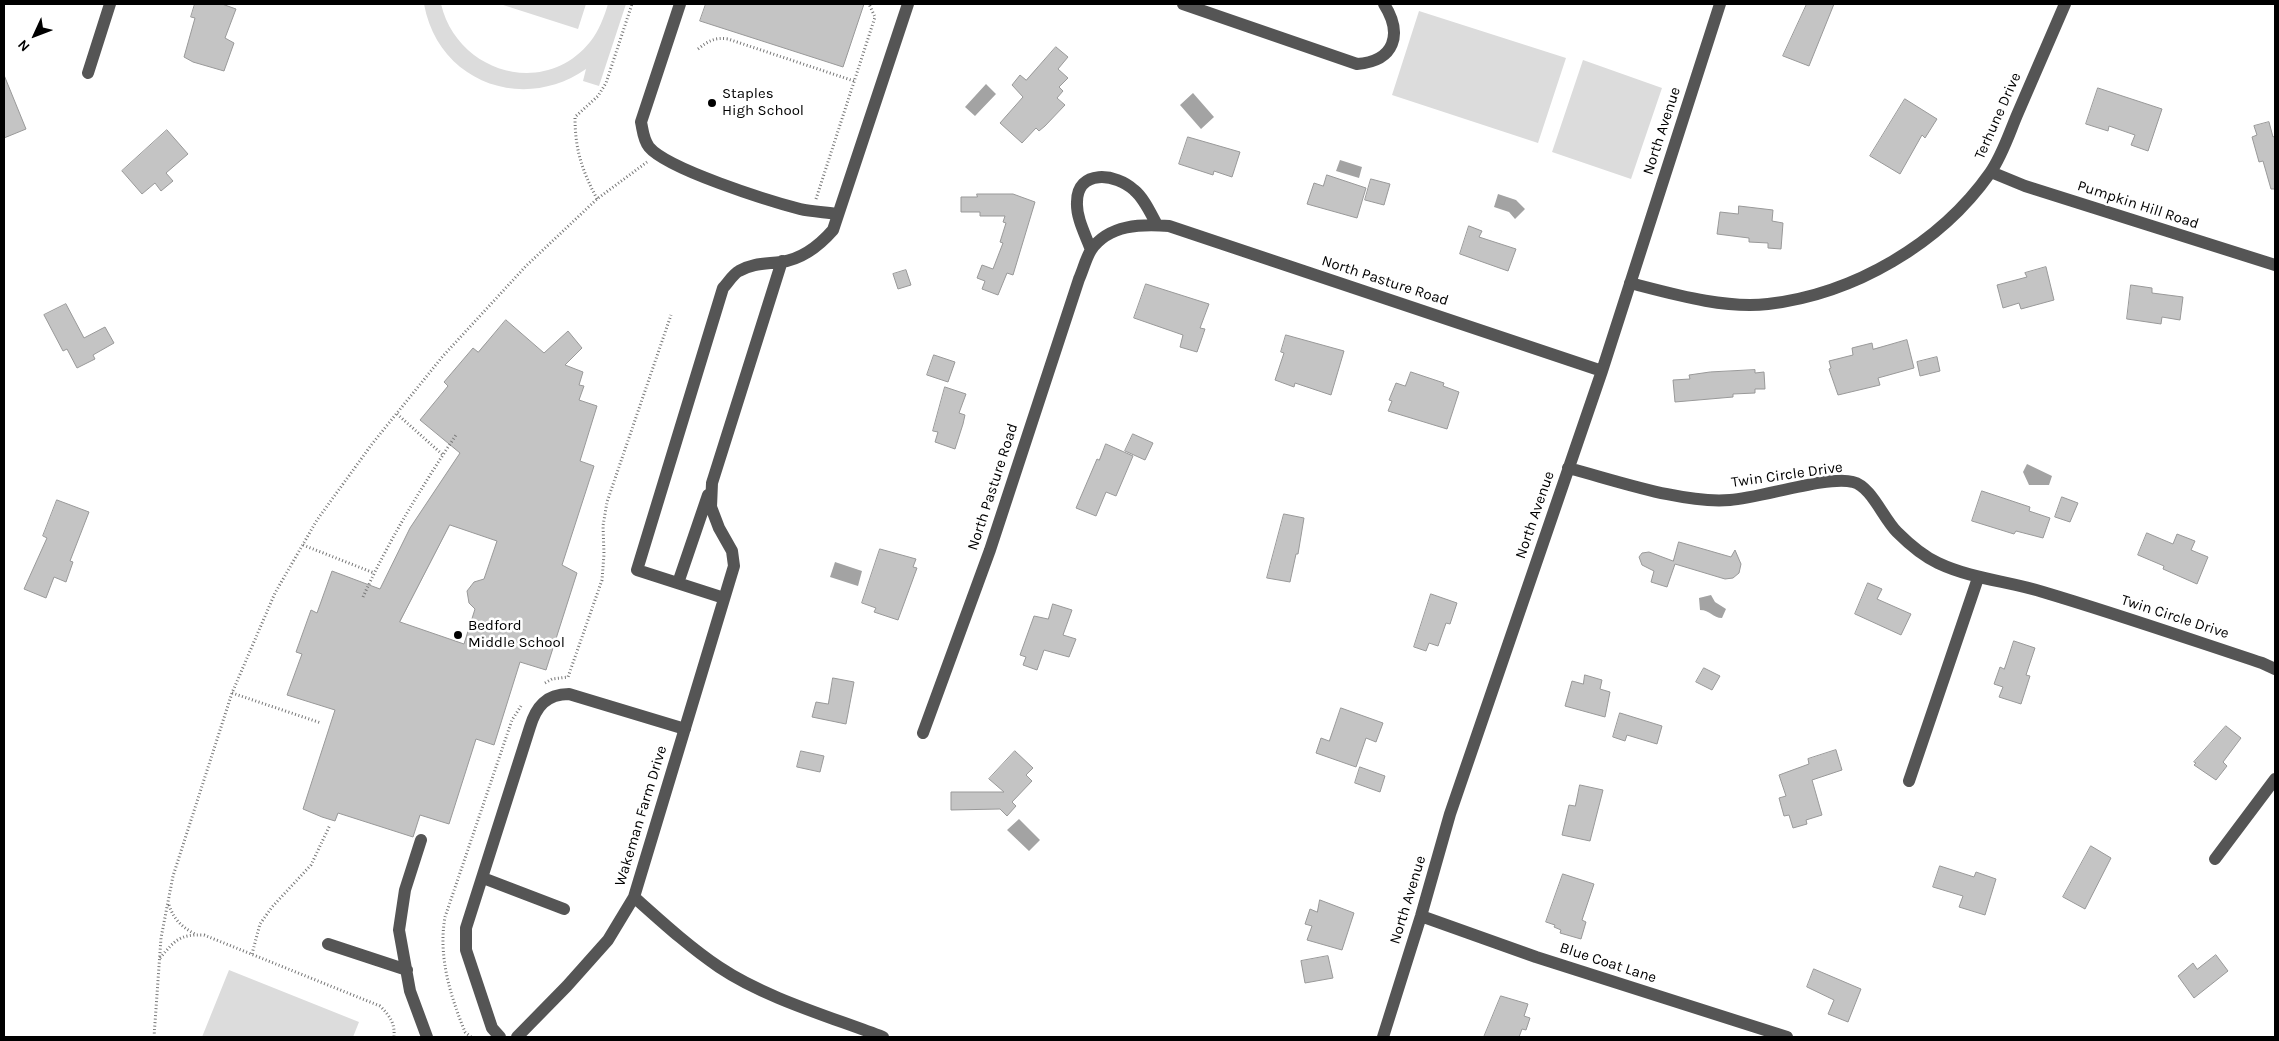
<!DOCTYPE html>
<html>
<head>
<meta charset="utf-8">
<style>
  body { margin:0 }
  #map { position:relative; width:2279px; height:1041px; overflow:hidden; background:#fff; font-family:Karla,sans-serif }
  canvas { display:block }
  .frame { position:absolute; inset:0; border:5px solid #000; pointer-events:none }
  .north { position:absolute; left:10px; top:10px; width:50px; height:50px; -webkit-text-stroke:4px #fff; paint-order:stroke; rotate:227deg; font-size:14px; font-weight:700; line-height:20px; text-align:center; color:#000 }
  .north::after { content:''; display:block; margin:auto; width:18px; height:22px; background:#000; clip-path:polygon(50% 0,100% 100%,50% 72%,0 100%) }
</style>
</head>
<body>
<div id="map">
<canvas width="2279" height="1041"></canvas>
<div class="frame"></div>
<div class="north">N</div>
</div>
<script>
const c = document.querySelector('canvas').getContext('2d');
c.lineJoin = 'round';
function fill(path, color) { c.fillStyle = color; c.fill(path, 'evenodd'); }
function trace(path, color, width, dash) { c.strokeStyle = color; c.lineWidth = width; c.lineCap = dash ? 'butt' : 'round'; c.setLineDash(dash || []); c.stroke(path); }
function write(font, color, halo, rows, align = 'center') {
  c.font = font + ' Karla,sans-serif'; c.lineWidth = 5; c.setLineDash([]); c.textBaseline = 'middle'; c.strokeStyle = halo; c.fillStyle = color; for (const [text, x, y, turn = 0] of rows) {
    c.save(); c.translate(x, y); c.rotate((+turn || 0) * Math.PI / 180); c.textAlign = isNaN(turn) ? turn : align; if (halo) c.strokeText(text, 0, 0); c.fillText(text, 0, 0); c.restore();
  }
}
fill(new Path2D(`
  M424,4H441C457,72 544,99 590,42C599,31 604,17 608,4H626L599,86L583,81L586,69C523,113 438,82 424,4Z
  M500,4H586L578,29Z
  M1419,11L1566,58L1538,143L1392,95Z
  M1583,60L1662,88L1631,179L1552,152Z
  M229,970L359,1022L353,1037H202Z`), '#dcdcdc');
fill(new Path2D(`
  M986,84L996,94L975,116L965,107Z
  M1193,93L1214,117L1201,129L1180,105Z
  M1340,160L1362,167L1359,178L1336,171Z
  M1498,194L1516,200L1525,209L1515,219L1509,212L1494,207Z
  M2027,464L2052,476L2049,485H2029L2023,472Z
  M835,562L862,571L858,586L830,577Z
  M1711,595L1715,602L1726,609L1722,618C1713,618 1710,610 1700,610L1699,598Z
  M1019,819L1040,840L1029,851L1007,830Z`), '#a3a3a3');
const building = new Path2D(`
  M195,4H222L236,9L225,38L234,43L224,71L193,62L184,57L195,18L191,17Z
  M706,4H864L843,67L700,21Z
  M1807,4H1834L1809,66L1783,56Z
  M1056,47L1068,57L1058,69L1068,78L1059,87L1063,91L1057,98L1065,105L1045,126L1039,131L1036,128L1022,143L1000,123L1023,97L1012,85L1020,75L1026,80Z
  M4,75L26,129L4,138Z
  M2098,88L2162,109L2148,151L2131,145L2135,135L2109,126L2108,131L2086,124Z
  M1905,99L1937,119L1925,138L1922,135L1900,174L1870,156Z
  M2269,122L2273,137L2275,136V189H2271L2263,161L2259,162L2252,137L2257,135L2254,126Z
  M167,130L188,154L166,173L173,181L161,191L155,183L142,194L122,171Z
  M1188,137L1240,152L1232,177L1214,171L1213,175L1179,164Z
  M1327,175L1366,188L1357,218L1307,204L1314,183L1323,186Z
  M1371,179L1390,184L1384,205L1365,200Z
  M977,194H1013L1035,202L1013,275L1007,273L998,295L982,289L985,281L977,278L982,265L993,269L1003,243L1000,242L1006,223L1003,222L1005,216H980V212H961V197H977Z
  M1739,206L1773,210L1772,221L1783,223L1781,249L1768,248V243L1749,242V238L1717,234L1720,212L1738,214Z
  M1469,226L1482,231L1479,237L1516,249L1508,271L1460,254Z
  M2046,267L2054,300L2021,309L2019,303L2003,308L1997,285L2027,277L2025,273Z
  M906,270L911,285L898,289L893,274Z
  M1146,284L1209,304L1200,328L1205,329L1197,352L1180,347L1183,335L1134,318Z
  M2131,285L2152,288V293L2183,297L2180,320L2162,317L2161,324L2127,319Z
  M66,304L84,338L105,327L114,343L93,355L95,359L77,368L67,349L63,351L44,315Z
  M506,320L544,353L568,331L582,348L565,365L583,372L579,385L584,386L579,400L597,406L580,461L594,466L562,565L577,573L546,670L520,662L494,745L476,739L449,824L420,815L413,837L338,813L335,821L322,817L303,809L335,710L287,695L302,654L296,652L311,610L317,613L332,571L380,589L410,528L460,453L420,420L448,386L444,382L473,348L478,352ZM450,525L497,541L484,579L474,582L467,591L469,603L475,609L464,644L400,622Z
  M1286,335L1344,351L1331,395L1295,383L1294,387L1275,380L1284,353L1281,352Z
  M1907,340L1914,368L1878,378L1880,385L1838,395L1829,369L1831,368L1829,361L1853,355L1852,348L1872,343L1873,349Z
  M934,355L955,362L948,382L927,375Z
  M1937,357L1940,371L1920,376L1917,362Z
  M1755,370V373L1764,372L1765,389H1755V393L1733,394V397L1675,402L1673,380L1690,379L1689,375L1710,372Z
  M1411,372L1444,383L1443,386L1459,392L1447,429L1388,411L1392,401L1389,400L1396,383L1405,386Z
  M945,387L966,394L959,413L965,415L963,424L955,449L935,442L938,432L933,431Z
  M1133,434L1153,443L1145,460L1125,451Z
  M1106,444L1133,456L1116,496L1106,492L1096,516L1076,508L1097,459L1099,460Z
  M1982,491L2030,507L2029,511L2050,518L2043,538L2016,531L2014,534L1972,521Z
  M2062,497L2078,503L2070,522L2055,517Z
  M57,500L89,512L70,561L73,562L66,582L54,577L46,598L24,589L47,538L43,536Z
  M1284,514L1304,518L1298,554H1296L1290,582L1267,578Z
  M2147,533L2173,544L2177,534L2195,541L2191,550L2208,557L2197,584L2163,569L2164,566L2138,555Z
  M1679,542L1731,557L1735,550L1741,564L1739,573L1733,578L1725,579L1675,564L1667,587L1651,582L1654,571L1642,565L1639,557L1642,553L1649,552L1673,561Z
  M880,549L916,559L913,567L917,568L898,620L874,612L876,608L862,603Z
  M1868,583L1882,589L1877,599L1911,614L1901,635L1855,614Z
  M1431,594L1457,603L1450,624L1446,623L1438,646L1429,643L1426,651L1414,647Z
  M1053,604L1072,610L1063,635L1076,639L1069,657L1044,650L1037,670L1023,665L1026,657L1020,655L1034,616L1048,619Z
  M2014,641L2035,648L2026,675L2030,676L2021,704L1999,697L2003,687L1994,684L2000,667L2004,669Z
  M1704,668L1720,676L1712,690L1696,682Z
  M1585,675L1602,680L1600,689L1610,692L1605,717L1565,706L1572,681L1583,684Z
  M833,678L854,682L846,724L812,717L816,702L828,704Z
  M1341,708L1383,723L1376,742L1366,738L1356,767L1316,753L1321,738L1329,741Z
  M1620,713L1662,726L1657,744L1627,735L1625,741L1613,737Z
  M2226,726L2241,738L2223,762L2227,766L2216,780L2194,765L2196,763L2194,762Z
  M1836,750L1842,770L1812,780L1822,815L1806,820L1807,824L1793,828L1789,815L1784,816L1779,798L1786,796L1779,775L1809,764L1808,759Z
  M801,751L824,756L820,772L797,767Z
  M1015,751L1033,768L1026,775L1032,781L1012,802L1016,806L1007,816L1000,809L951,810V792H1004L989,779Z
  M1360,767L1385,776L1380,792L1355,783Z
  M1580,785L1603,790L1590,841L1562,835L1569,805L1575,806Z
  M2091,846L2111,858L2085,909L2063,897Z
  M1940,866L1974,877L1976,872L1996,879L1985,915L1959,907L1963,896L1933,887Z
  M1563,874L1594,884L1582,920L1586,922L1581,939L1560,933L1561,930L1554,927L1555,925L1546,922Z
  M1320,900L1354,913L1342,950L1307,940L1312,926L1305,924L1310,909L1317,912Z
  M2216,955L2228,971L2194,998L2178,976L2193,963L2197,969Z
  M1328,956L1333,978L1305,983L1301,961Z
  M1814,969L1861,989L1848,1022L1828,1014L1834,1000L1807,987Z
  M1501,996L1528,1004L1524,1016L1530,1018L1526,1030L1522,1029L1519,1037H1484Z`);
fill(building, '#c4c4c4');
trace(building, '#999', 1);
trace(new Path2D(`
  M698,49C708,41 715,37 728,39L854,81
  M597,199C582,170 575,150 575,117L598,96L606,83L632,4
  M816,199L875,17L869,4
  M397,414L443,455
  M303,545L374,573
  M363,597C389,540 421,488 456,435
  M545,683L552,679L568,677L602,580L604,554L603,526L607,502L671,315
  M232,693L321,723
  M169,905C174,920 182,927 195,934
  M252,954L260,924L272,907L311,865L330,825
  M160,958C175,940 180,934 204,935L380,1006C390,1016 395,1023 394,1037
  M154,1037L161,938L173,876L232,693L275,593L317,520L372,444L443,356L526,266L597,199L647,162
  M471,1037L465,1032C450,995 438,956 445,917L512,720L521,706`), '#777', 3, [1, 2.5]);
trace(new Path2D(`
  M680,4L641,122C643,131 643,139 649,147C667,169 769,201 800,209C812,212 826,212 838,214
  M1183,4L1357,64C1395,61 1403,34 1384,4
  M88,73L110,4
  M1991,172L2025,186L2275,265
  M1091,250C1086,236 1076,218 1077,202C1077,169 1116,173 1134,190C1144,198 1151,214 1157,225
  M1630,283C1673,294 1724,309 1768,304C1854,294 1940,244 1990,173C2002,156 2009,134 2017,115C2033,78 2049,41 2065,4
  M1568,468C1615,480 1682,504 1730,500C1761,498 1828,475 1853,482C1871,486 1883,518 1897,532C1909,544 1923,556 1938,563C1972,579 2008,581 2043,592C2117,614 2189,639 2262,663L2275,669
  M678,583L708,495
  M724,598L637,570L723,288C728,283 733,274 739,271C753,263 765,264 781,262C803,259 819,246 833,230L908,4
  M923,733L990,550L1079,279C1083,270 1086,258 1091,250C1109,224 1142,224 1169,226L1602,371
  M1909,781L1978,578
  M421,840L405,890L399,930L410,991L427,1037
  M2215,859L2275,779
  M483,878L564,909
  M634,897C661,921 688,946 719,967C765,998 831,1017 883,1037
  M1421,916L1536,957L1787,1037
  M328,944L407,970
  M500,1037L492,1028L466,950V928L530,727C536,707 546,694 569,694L685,729
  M517,1037L567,986L608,940L634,897L734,566L732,551L719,528L711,507L712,483L782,261
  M1383,1037L1421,916L1450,814L1602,371L1720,4`), '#555', 12);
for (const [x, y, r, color] of [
  [712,103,5,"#000"],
  [458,635,5,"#000"]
]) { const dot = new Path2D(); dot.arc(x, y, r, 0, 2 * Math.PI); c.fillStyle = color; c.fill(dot); trace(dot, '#fff', 2); }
write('15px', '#000', '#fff', [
  ["Staples",722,94],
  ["High School",722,111],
  ["Bedford",468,626],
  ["Middle School",468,643]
], 'left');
write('15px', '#000', '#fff', [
  ["Terhune Drive",1998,116,-66],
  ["North Avenue",1662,131,-72],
  ["Pumpkin Hill Road",2138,205,18],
  ["North Pasture Road",1385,281,18],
  ["Twin Circle Drive",1787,475,-8],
  ["North Pasture Road",993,487,-72],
  ["North Avenue",1535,515,-71],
  ["Twin Circle Drive",2175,617,18],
  ["Wakeman Farm Drive",641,816,-73],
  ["North Avenue",1408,900,-73],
  ["Blue Coat Lane",1608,963,18]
]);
</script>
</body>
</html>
